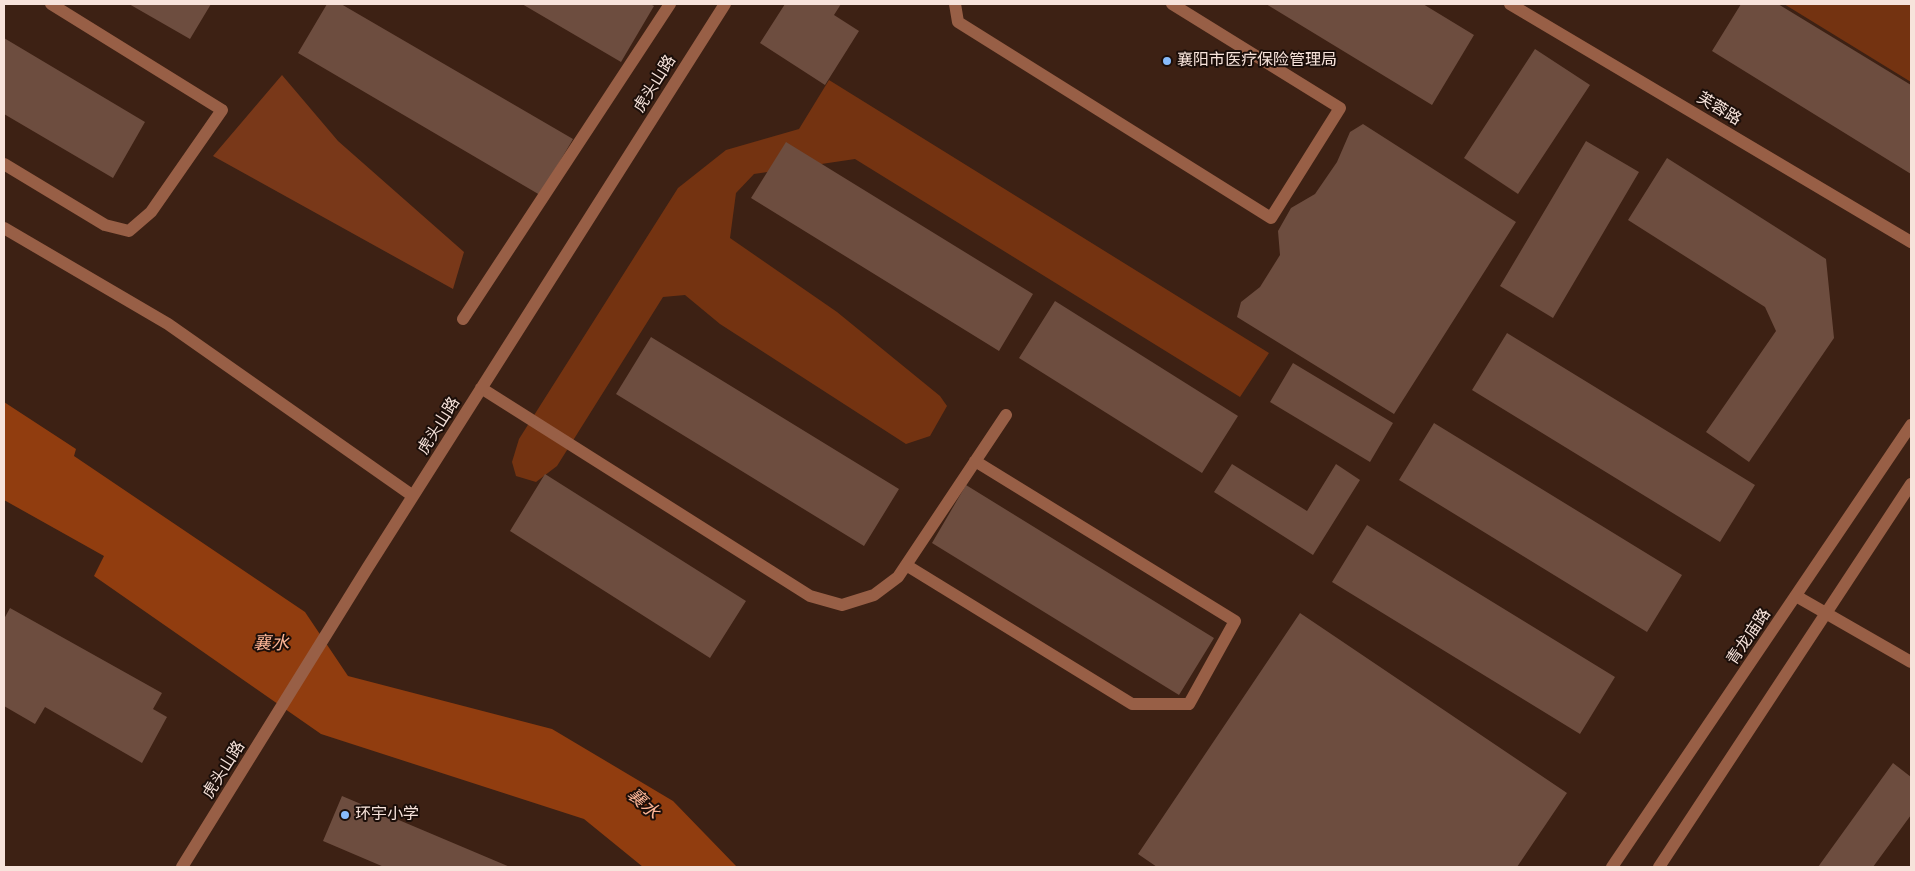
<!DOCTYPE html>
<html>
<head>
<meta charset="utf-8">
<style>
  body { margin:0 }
  #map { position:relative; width:1915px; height:871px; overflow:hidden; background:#3d2114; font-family:Manrope,sans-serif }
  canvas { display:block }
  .frame { position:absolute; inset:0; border:5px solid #f7e3db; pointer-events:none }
</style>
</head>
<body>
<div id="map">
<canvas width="1915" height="871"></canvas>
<div class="frame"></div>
</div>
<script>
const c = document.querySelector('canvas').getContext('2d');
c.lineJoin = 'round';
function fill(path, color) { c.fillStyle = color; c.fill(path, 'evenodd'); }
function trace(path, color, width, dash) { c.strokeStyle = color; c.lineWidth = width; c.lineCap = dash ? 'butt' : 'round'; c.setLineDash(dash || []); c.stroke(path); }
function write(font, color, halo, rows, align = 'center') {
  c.font = font + ' Manrope,"Noto Sans SC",sans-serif'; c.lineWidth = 4; c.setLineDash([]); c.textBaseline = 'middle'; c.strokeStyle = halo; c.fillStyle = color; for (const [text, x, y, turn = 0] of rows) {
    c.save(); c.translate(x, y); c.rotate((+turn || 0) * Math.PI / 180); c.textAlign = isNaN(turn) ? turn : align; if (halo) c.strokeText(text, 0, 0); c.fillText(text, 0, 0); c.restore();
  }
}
fill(new Path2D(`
  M1784,4H1911V82Z
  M829,80L1269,353L1240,397L855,159L754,174L736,193L730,238L837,312L940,396L947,406L930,436L906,444L720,324L685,295L663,297L557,466L536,482L516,476L512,462L519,439L678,188L726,150L799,129Z`), '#743311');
fill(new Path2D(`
  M282,75L338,141L464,252L453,289L213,156Z`), '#793819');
fill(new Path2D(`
  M4,402L76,449L74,456L305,612L348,676L552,729L673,801L737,867H643L584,819L321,734L94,576L104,556L4,500Z`), '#913d0f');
fill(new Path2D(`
  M129,4H211L190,39Z
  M327,4H341L573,139L540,195L298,53Z
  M522,4H650L654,6L621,62Z
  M785,4H841L834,15L859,31L825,85L760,43Z
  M1266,4H1423L1474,35L1432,105Z
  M1741,4H1778L1911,85V174L1712,51Z
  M4,38L145,122L113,178L4,114Z
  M1535,49L1590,85L1518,194L1464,158Z
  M1363,124L1516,222L1394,414L1237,317L1241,302L1260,287L1280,255L1278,231L1291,208L1315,194L1337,162L1350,132Z
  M1586,141L1639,172L1553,318L1500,286Z
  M786,142L1033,294L999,351L751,198Z
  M1667,158L1826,259L1834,338L1749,462L1706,432L1776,331L1765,307L1628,220Z
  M1055,301L1238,416L1202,473L1019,358Z
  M1507,333L1755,485L1720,542L1472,390Z
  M651,337L899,489L864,546L616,394Z
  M1293,363L1393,423L1370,462L1270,402Z
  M1434,423L1682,575L1647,632L1399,480Z
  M1232,464L1307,511L1336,464L1360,480L1313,555L1214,492Z
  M545,474L746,601L710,658L510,531Z
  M966,485L1214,638L1179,695L932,543Z
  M1367,525L1615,677L1580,734L1332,582Z
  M10,608L162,693L153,709L167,717L142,763L45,707L35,724L4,706V619Z
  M1300,613L1567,793L1517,867H1157L1138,854Z
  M1893,763L1911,777V815L1873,867H1818Z
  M342,796L510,867H384L323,841Z`), '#6d4d3f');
trace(new Path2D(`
  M955,4L958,22L1271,218L1340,108L1172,4
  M1510,4L1911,242
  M4,164L105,225L129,231L151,212L222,110L51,4
  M4,228L168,324L413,496
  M463,319L670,4
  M481,388L810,596L842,605L874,595L898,577L1006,415
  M906,565L1132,704H1189L1235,621L975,461
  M1796,596L1911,662
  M182,867L368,567L725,4
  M1612,867L1911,425
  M1659,867L1911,484`), '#985f46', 12);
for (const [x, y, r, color] of [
  [1167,61,5,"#87bbfb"],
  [345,815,5,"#87bbfb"]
]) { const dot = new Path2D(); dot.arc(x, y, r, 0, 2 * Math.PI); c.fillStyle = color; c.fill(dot); trace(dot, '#1b0e09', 2); }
write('16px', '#f7e3db', '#1b0e09', [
  ["襄阳市医疗保险管理局",1177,61],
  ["环宇小学",355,815]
], 'left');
write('16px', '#f7e3db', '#1b0e09', [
  ["虎头山路",655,84,-58],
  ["芙蓉路",1719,109,31],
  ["虎头山路",439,426,-58],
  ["青龙庙路",1749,637,-56],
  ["虎头山路",224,770,-58]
]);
write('italic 18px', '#fcb596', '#1b0e09', [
  ["襄水",271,644],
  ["襄水",643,804,42]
]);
</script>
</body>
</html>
